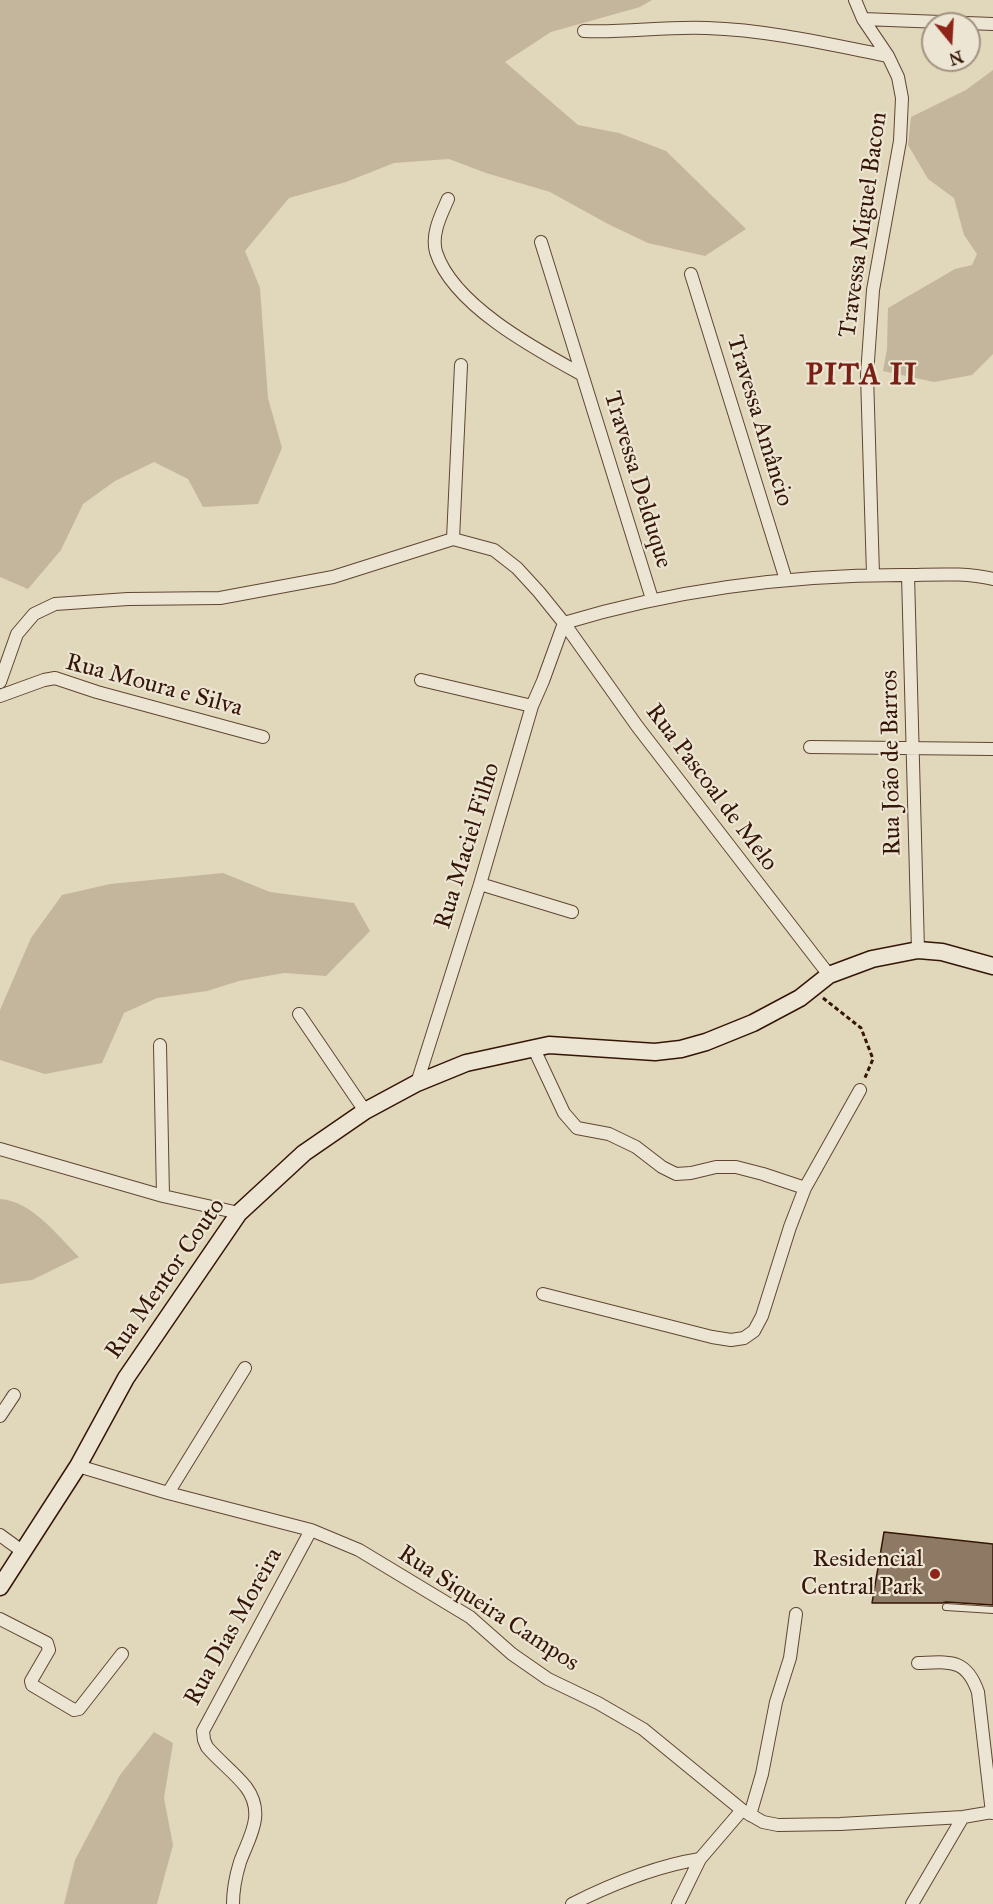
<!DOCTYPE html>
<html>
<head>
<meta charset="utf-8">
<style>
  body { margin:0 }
  #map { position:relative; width:993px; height:1904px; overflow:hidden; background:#e1d7bb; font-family:"IM FELL Great Primer",serif }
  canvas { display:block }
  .north { position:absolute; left:921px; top:12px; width:60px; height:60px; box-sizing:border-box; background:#ece5d3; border:2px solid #a39281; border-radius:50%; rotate:162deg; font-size:16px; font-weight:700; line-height:24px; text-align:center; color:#351505 }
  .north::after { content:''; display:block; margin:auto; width:21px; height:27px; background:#8f2418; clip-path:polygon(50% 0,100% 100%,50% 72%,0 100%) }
</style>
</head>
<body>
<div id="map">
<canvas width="993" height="1904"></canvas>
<div class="north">N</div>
</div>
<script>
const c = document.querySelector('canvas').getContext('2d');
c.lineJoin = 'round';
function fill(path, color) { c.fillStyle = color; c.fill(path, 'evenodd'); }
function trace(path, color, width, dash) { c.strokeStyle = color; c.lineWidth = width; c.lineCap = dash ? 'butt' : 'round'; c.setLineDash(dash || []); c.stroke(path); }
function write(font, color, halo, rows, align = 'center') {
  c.font = font + ' "IM FELL Great Primer",serif'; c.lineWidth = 4.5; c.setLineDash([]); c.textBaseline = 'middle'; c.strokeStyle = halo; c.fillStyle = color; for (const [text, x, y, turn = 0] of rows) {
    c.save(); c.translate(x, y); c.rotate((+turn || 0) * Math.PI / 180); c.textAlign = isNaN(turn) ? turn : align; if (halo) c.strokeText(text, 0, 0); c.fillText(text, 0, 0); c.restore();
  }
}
fill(new Path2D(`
  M0,0H652L640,7L551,32L505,62L578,125L619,133L666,151L746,229L705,256L648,243L608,224L550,192L486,173L449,159L394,163L346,182L289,198L245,251L260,288L268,398L282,448L258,504L203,507L188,479L154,462L115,481L83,504L61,550L28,589L0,577Z
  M993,70V354L972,375L934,382L883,371L887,349L888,308L955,269L972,265L977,254L964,235L954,198L928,179L908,145L911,117L966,90Z
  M223,873L270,892L354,903L370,931L326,976L284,973L239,981L207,991L157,998L124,1013L102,1063L45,1074L0,1060V1010L31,938L62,895L110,884Z
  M0,1199C32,1201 58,1236 79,1257L32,1280L0,1284Z
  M154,1732L173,1743L164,1798L173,1845L157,1904H64L75,1860L120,1775Z`), '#c4b69c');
const building = new Path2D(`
  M884,1532L993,1544V1605L946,1602L942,1603H872Z`);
fill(building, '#8e7a64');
trace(building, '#351505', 1.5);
const lane = new Path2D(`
  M946,1607L993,1610`);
const street = new Path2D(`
  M855,0L863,19L888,56L898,77L902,98L900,141L873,290L867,375L873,575
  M863,19L993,24
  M584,31C625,33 666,26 707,28C768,30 828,44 888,56
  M448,199C441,215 431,234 436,252C453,305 535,349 581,374
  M541,242L652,599
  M691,274L786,580
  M453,539L461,365
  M908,575L918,950
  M564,623L637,726L829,975
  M421,680L532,706
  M0,682L17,634L34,614L55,604L128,599L220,598L333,577L453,539L494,550L517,568L539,592L564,623C673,590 788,575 902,575C932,575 964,572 993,579
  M0,696L44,680L55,678L97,692L263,737
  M810,747L993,749
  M480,884L572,912
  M299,1014L365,1111
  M160,1045L163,1196
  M534,1049L564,1113L577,1128L609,1134L636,1147L662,1167L676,1174L691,1173L716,1167H736L763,1174L805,1188
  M417,1083L480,884L532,706L543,681L564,623
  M0,1149L163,1196L239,1213
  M543,1294L712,1337L731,1340L744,1338L754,1331L762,1316L790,1227L805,1188L860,1090
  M0,1416L14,1395
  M78,1466L168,1493L311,1530L359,1550L470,1617L512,1654L548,1679L598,1703L643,1729L742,1810L763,1822L778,1825L840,1824L963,1817L993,1812
  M168,1493L245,1368
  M0,1535L22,1551
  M0,1619L47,1643L49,1650L31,1681L32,1685L74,1710L79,1709L122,1654
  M918,1663C950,1662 966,1658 978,1692L992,1813
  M750,1815L762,1774L776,1702L790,1658L796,1614
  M233,1904C233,1890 236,1875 240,1862C249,1837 266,1814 246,1787C235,1773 219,1761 207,1747L204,1740L203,1731L311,1530
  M572,1904C612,1884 655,1866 700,1859
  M678,1904L700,1859L742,1810
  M912,1904L963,1817`);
const secondary = new Path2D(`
  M0,1587L78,1466L126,1378L239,1213L304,1153L365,1111L417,1083L466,1063L549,1045L655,1052L681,1049L706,1042L753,1023L800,998L829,975L872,959L918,950L942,952L993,966`);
trace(lane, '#604632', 8);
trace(street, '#604632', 14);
trace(secondary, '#351505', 19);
trace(new Path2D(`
  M823,998L861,1028L873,1059L864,1080`), '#351505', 3, [4.5, 3]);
trace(lane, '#ece5d3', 6);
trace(street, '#ece5d3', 12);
trace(secondary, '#ece5d3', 16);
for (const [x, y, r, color] of [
  [935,1574,6,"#8f2418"]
]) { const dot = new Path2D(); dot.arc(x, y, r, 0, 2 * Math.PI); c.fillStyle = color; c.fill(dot); trace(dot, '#ece5d3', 2); }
write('24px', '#351505', '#ece5d3', [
  ["Travessa Miguel Bacon",864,225,-82],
  ["Travessa Amâncio",759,421,73],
  ["Travessa Delduque",637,480,73],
  ["Rua Moura e Silva",154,686,15],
  ["Rua João de Barros",892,763,-91],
  ["Rua Pascoal de Melo",711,788,53],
  ["Rua Maciel Filho",468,846,-73],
  ["Rua Mentor Couto",166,1279,-55],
  ["Rua Siqueira Campos",488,1609,33],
  ["Rua Dias Moreira",234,1627,-61]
]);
write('24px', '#351505', '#ece5d3', [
  ["Residencial",923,1560],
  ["Central Park",923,1588]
], 'right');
c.letterSpacing = '1.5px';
write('bold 30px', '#7a1f14', '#ece5d3', [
  ["PITA II",862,377]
]);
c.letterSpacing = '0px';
</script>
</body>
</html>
